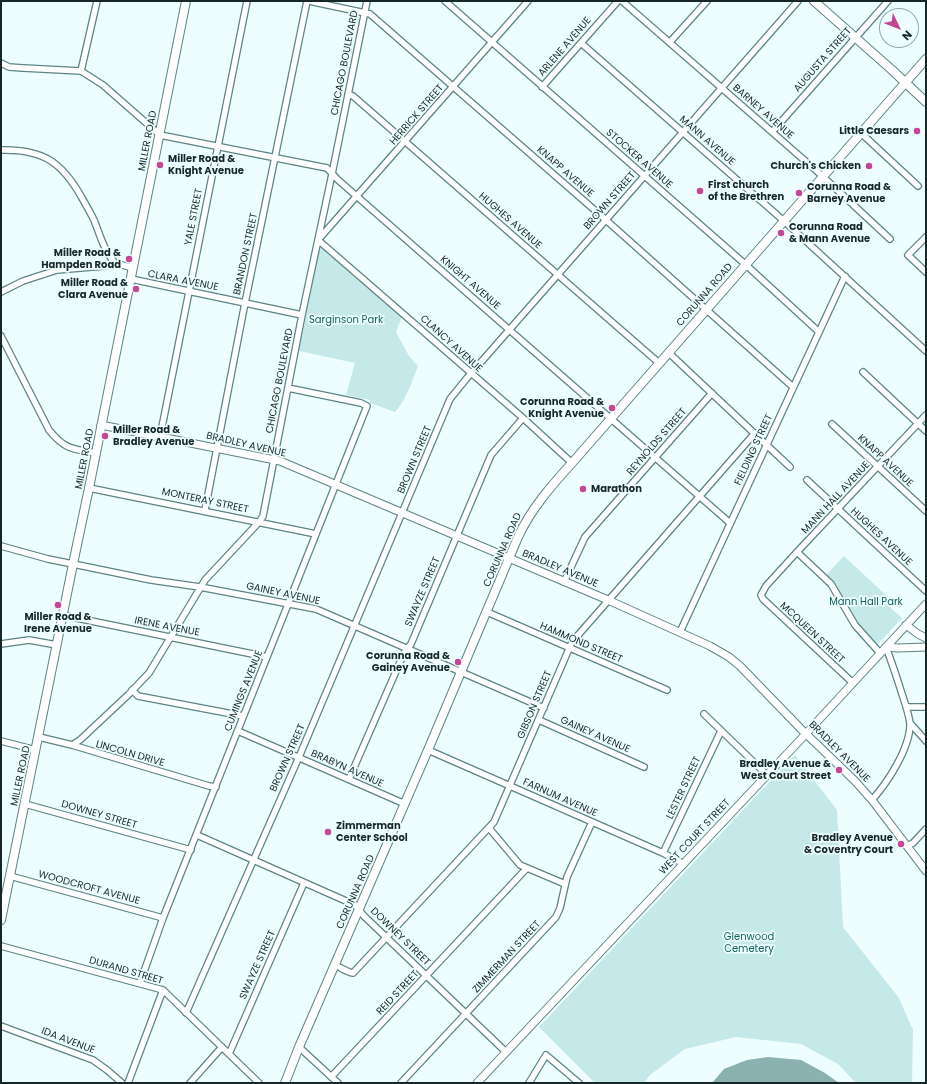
<!DOCTYPE html>
<html>
<head>
<meta charset="utf-8">
<style>
  body { margin:0 }
  #map { position:relative; width:927px; height:1084px; overflow:hidden; background:#eefefe; font-family:Poppins,sans-serif }
  canvas { display:block }
  .frame { position:absolute; inset:0; border:2px solid #172727; pointer-events:none }
  .north { position:absolute; left:879px; top:8px; width:40px; height:40px; box-sizing:border-box; background:#eefefe; border:1px solid #98a8a8; border-radius:50%; rotate:133deg; font-size:11px; font-weight:700; line-height:16px; text-align:center; color:#172727 }
  .north::after { content:''; display:block; margin:auto; width:14px; height:18px; background:#c44694; clip-path:polygon(50% 0,100% 100%,50% 72%,0 100%) }
</style>
</head>
<body>
<div id="map">
<canvas width="927" height="1084"></canvas>
<div class="frame"></div>
<div class="north">N</div>
</div>
<script>
const c = document.querySelector('canvas').getContext('2d');
c.lineJoin = 'round';
function fill(path, color) { c.fillStyle = color; c.fill(path, 'evenodd'); }
function trace(path, color, width, dash) { c.strokeStyle = color; c.lineWidth = width; c.lineCap = dash ? 'butt' : 'round'; c.setLineDash(dash || []); c.stroke(path); }
function write(font, color, halo, rows, align = 'center') {
  c.font = font + ' Poppins,sans-serif'; c.lineWidth = 3.5; c.setLineDash([]); c.textBaseline = 'middle'; c.strokeStyle = halo; c.fillStyle = color; for (const [text, x, y, turn = 0] of rows) {
    c.save(); c.translate(x, y); c.rotate((+turn || 0) * Math.PI / 180); c.textAlign = isNaN(turn) ? turn : align; if (halo) c.strokeText(text, 0, 0); c.fillText(text, 0, 0); c.restore();
  }
}
fill(new Path2D(`
  M320,248L324,249L402,316L396,332L409,356L418,366C412,382 406,400 395,412L370,403V400L346,395L355,363L299,351Z
  M844,556L889,598L885,603L902,618L878,644H876L862,631L857,623L833,581L826,575Z
  M795,755L837,810L843,927L899,998L913,1030L912,1083H856L838,1064L801,1044L736,1037L685,1049L650,1075L644,1083H595L539,1027Z`), '#c5e9e8');
fill(new Path2D(`
  M768,1057L801,1060L825,1073L839,1083H712L724,1069L747,1060Z`), '#8bb1b0');
const minor = new Path2D(`
  M309,1L370,14L606,220L793,387
  M445,1L745,264L819,332
  M528,1L318,240L523,418L572,463
  M622,1L819,173L890,239
  M670,42L707,1
  M581,43L784,221L926,351
  M1,63L9,67L23,68L81,71L103,85L160,135L327,168L337,179L730,523
  M81,71L97,1
  M542,87L618,1
  M348,94L353,96L659,363
  M772,132L888,1
  M861,133L918,186
  M1,150C43,149 62,162 82,198C86,205 90,212 94,220C100,235 104,251 115,263
  M926,237L908,255L926,272
  M131,279L302,315
  M1,292L23,281L57,270L104,266L115,263L133,268
  M1,336L49,430C65,450 73,449 96,453
  M669,353L790,467
  M863,372L926,431
  M832,424L926,511
  M160,437L247,1
  M807,480L926,591
  M89,488L316,534
  M205,510L244,308L307,1
  M1,546L48,559L73,564L151,580L200,587L316,609L544,708
  M797,552L831,584L855,625L880,653
  M564,582L585,537L712,393
  M487,612L667,690
  M62,615L267,657
  M680,632L845,276
  M1,644L29,640L57,645
  M853,683L763,599L761,595L766,586L797,552L926,415
  M132,690L138,696L243,716
  M906,707H926
  M704,714L767,775
  M539,720L644,767
  M910,723L926,741
  M238,731L405,804
  M39,737L72,745L209,786L216,787
  M1,741L36,750
  M72,745L80,740L128,695L149,673L205,580L260,521L263,516L302,315L332,174L367,1
  M428,750L663,853L684,864
  M349,779L404,653L411,644L491,455L523,418
  M872,800C888,782 910,748 910,724C909,714 905,703 902,694C897,678 892,663 886,647
  M25,804L191,850
  M489,828L520,865L565,884
  M197,835L355,905L364,916L506,1052
  M907,846L913,843L926,829
  M663,853L721,731
  M10,876L163,918
  M1,946L163,990L259,1083
  M335,965C342,968 346,972 353,973L494,822L572,642L755,433
  M140,983L163,918L367,406L361,403L288,388
  M186,1013L299,757L450,399L467,378L798,1
  M1,1026L93,1060L107,1070L122,1083
  M299,1047L338,1083
  M229,1054L304,883
  M331,1077L527,868
  M128,1083L163,990
  M190,1083L222,1047
  M401,1083L556,917L560,908L567,877L592,822
  M529,1083L546,1055L579,1083`);
const tertiary = new Path2D(`
  M101,425L280,461L608,600L710,646L729,657L740,666L801,729L854,780L872,800L926,871
  M906,625L918,634L926,638
  M886,647L898,648L926,647
  M477,1083L802,738L926,604`);
const secondary = new Path2D(`
  M814,1L892,70L926,102
  M1,920L73,564L89,488L186,1`);
const primary = new Path2D(`
  M285,1083L299,1047L428,750L518,537C531,509 551,486 572,463L926,59`);
trace(minor, '#5d8484', 8);
trace(tertiary, '#5d8484', 9);
trace(secondary, '#5d8484', 10);
trace(primary, '#5d8484', 10);
trace(minor, '#fff', 5.5);
trace(tertiary, '#fff', 7);
trace(secondary, '#fff', 8);
trace(primary, '#fff', 8);
for (const [x, y, r, color] of [
  [917,131,4,"#c44694"],
  [160,165,4,"#c44694"],
  [869,166,4,"#c44694"],
  [700,191,4,"#c44694"],
  [799,193,4,"#c44694"],
  [781,233,4,"#c44694"],
  [129,259,4,"#c44694"],
  [136,289,4,"#c44694"],
  [612,408,4,"#c44694"],
  [105,436,4,"#c44694"],
  [583,489,4,"#c44694"],
  [58,605,4,"#c44694"],
  [458,662,4,"#c44694"],
  [839,770,4,"#c44694"],
  [328,832,4,"#c44694"],
  [901,844,4,"#c44694"]
]) { const dot = new Path2D(); dot.arc(x, y, r, 0, 2 * Math.PI); c.fillStyle = color; c.fill(dot); trace(dot, '#eefefe', 1.5); }
write('10px', '#172727', '#eefefe', [
  ["ARLENE AVENUE",565,47,-49],
  ["AUGUSTA STREET",823,60,-49],
  ["CHICAGO BOULEVARD",345,63,-79],
  ["BARNEY AVENUE",763,112,41],
  ["HERRICK STREET",417,115,-49],
  ["MILLER ROAD",148,141,-79],
  ["MANN AVENUE",707,141,41],
  ["STOCKER AVENUE",639,159,41],
  ["KNAPP AVENUE",565,172,41],
  ["BROWN STREET",610,201,-49],
  ["YALE STREET",194,217,-79],
  ["HUGHES AVENUE",510,221,41],
  ["BRANDON STREET",246,254,-78],
  ["CLARA AVENUE",183,281,11],
  ["KNIGHT AVENUE",470,283,41],
  ["CORUNNA ROAD",705,295,-49],
  ["CLANCY AVENUE",451,344,42],
  ["CHICAGO BOULEVARD",280,381,-79],
  ["REYNOLDS STREET",657,442,-49],
  ["BRADLEY AVENUE",246,445,13],
  ["FIELDING STREET",754,450,-65],
  ["MILLER ROAD",85,459,-79],
  ["BROWN STREET",415,460,-67],
  ["KNAPP AVENUE",885,461,43],
  ["MANN HALL AVENUE",836,498,-47],
  ["MONTERAY STREET",205,501,12],
  ["HUGHES AVENUE",881,537,43],
  ["CORUNNA ROAD",503,550,-66],
  ["BRADLEY AVENUE",560,569,23],
  ["SWAYZE STREET",423,592,-67],
  ["GAINEY AVENUE",283,594,12],
  ["IRENE AVENUE",167,627,11],
  ["MCQUEEN STREET",812,633,43],
  ["HAMMOND STREET",581,643,23],
  ["CUMINGS AVENUE",244,691,-68],
  ["GIBSON STREET",535,705,-67],
  ["GAINEY AVENUE",595,735,24],
  ["BRADLEY AVENUE",839,752,45],
  ["LINCOLN DRIVE",130,754,16],
  ["BROWN STREET",288,758,-66],
  ["BRABYN AVENUE",347,769,24],
  ["MILLER ROAD",21,776,-78],
  ["LESTER STREET",684,788,-65],
  ["FARNUM AVENUE",560,798,24],
  ["DOWNEY STREET",99,815,16],
  ["WEST COURT STREET",695,837,-47],
  ["WOODCROFT AVENUE",89,888,15],
  ["CORUNNA ROAD",356,892,-66],
  ["DOWNEY STREET",400,937,44],
  ["ZIMMERMAN STREET",507,957,-47],
  ["SWAYZE STREET",258,965,-66],
  ["DURAND STREET",126,971,16],
  ["REID STREET",398,993,-47],
  ["IDA AVENUE",68,1041,21]
]);
write('bold 10px', '#172727', '#eefefe', [
  ["Little Caesars",909,131],
  ["Miller Road &",168,159,"left"],
  ["Knight Avenue",168,171,"left"],
  ["Church's Chicken",861,166],
  ["First church",708,185,"left"],
  ["of the Brethren",708,197,"left"],
  ["Corunna Road &",807,187,"left"],
  ["Barney Avenue",807,199,"left"],
  ["Corunna Road",789,227,"left"],
  ["& Mann Avenue",789,239,"left"],
  ["Miller Road &",121,253],
  ["Hampden Road",121,265],
  ["Miller Road &",128,283],
  ["Clara Avenue",128,295],
  ["Corunna Road &",604,402],
  ["Knight Avenue",604,414],
  ["Miller Road &",113,430,"left"],
  ["Bradley Avenue",113,442,"left"],
  ["Marathon",591,489,"left"],
  ["Miller Road &",58,617,"center"],
  ["Irene Avenue",58,629,"center"],
  ["Corunna Road &",450,656],
  ["Gainey Avenue",450,668],
  ["Bradley Avenue &",831,764],
  ["West Court Street",831,776],
  ["Zimmerman",336,826,"left"],
  ["Center School",336,838,"left"],
  ["Bradley Avenue",893,838],
  ["& Coventry Court",893,850]
], 'right');
write('10px', '#136262', '#eefefe', [
  ["Sarginson Park",346,320],
  ["Mann Hall Park",866,602],
  ["Glenwood",749,937],
  ["Cemetery",749,949]
]);
</script>
</body>
</html>
